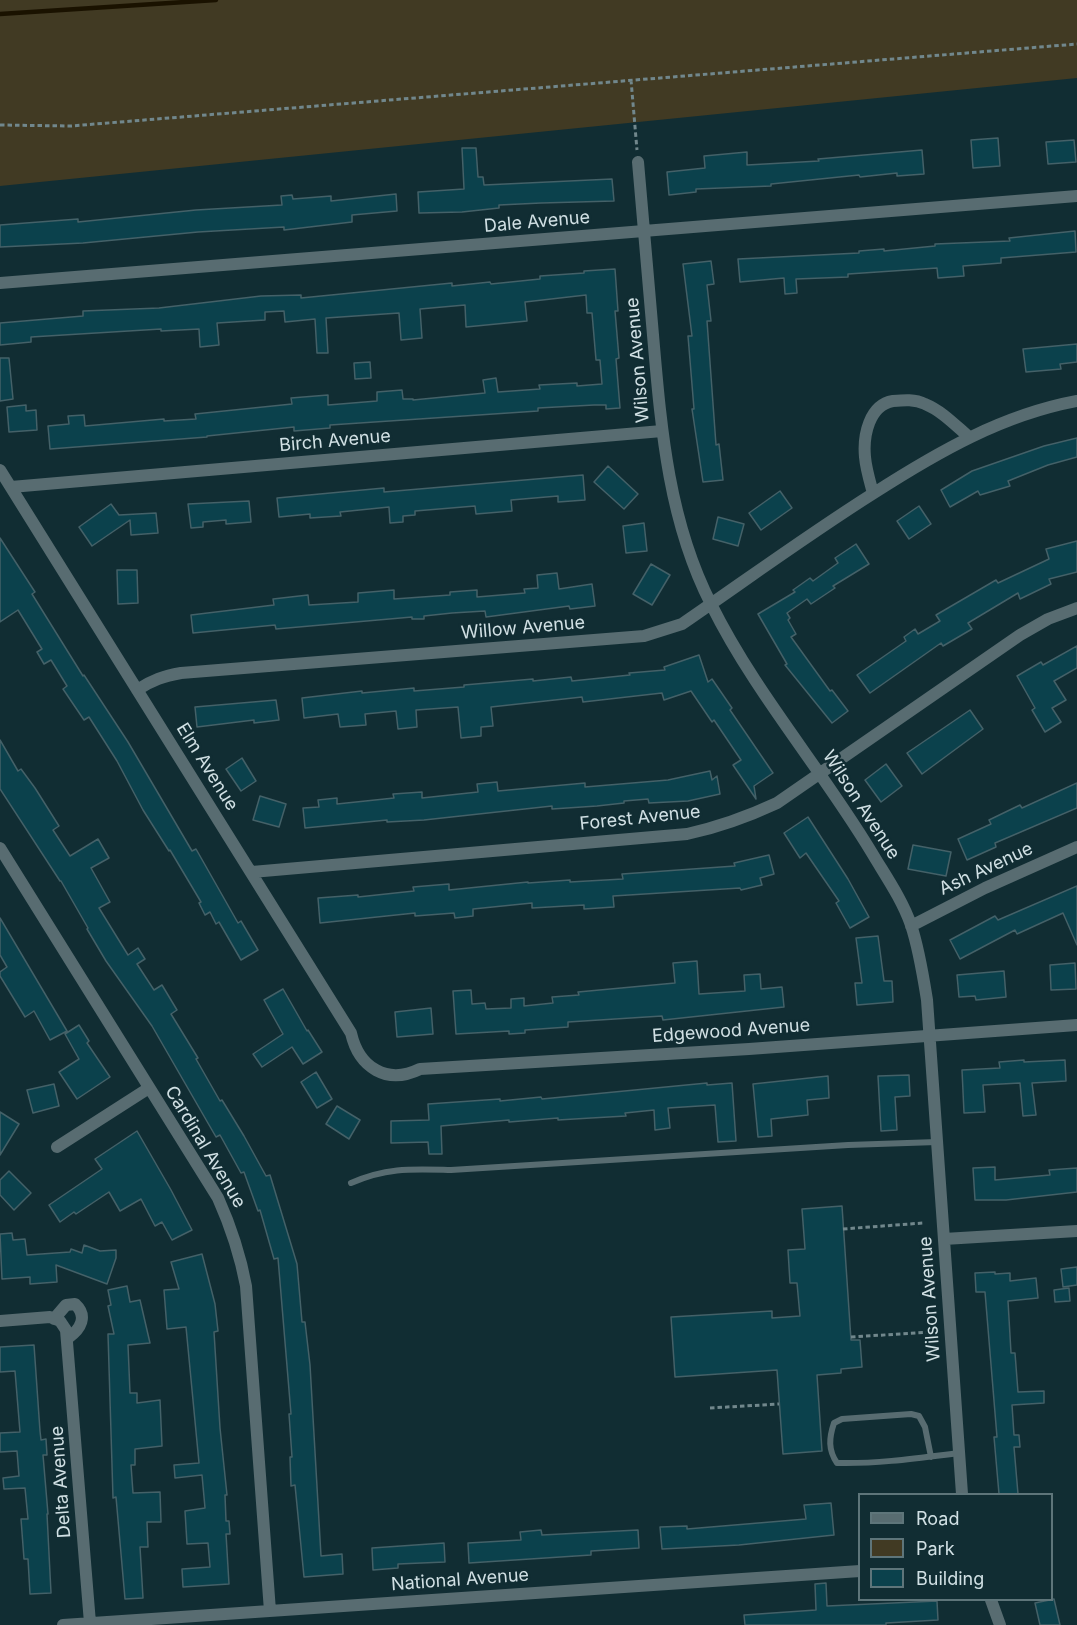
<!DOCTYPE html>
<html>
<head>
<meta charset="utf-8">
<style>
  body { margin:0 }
  #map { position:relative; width:1077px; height:1625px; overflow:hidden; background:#112d33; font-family:Inter,sans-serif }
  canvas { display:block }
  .legend { position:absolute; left:858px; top:1493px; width:195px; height:108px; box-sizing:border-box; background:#112d33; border:2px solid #5e757a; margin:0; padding:8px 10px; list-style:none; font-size:18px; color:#d1e0e4 }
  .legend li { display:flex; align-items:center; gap:12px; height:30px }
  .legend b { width:30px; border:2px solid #5e757a }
</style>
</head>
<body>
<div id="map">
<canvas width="1077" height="1625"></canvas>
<ul class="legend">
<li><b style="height:8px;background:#586c71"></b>Road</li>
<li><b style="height:16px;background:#413a23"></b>Park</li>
<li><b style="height:16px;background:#0b414c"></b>Building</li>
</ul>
</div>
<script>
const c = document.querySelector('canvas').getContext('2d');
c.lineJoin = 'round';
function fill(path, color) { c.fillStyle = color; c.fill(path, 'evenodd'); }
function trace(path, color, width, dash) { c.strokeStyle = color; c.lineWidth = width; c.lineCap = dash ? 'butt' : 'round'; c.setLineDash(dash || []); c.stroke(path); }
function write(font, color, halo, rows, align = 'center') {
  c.font = font + ' Inter,sans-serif'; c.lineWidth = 5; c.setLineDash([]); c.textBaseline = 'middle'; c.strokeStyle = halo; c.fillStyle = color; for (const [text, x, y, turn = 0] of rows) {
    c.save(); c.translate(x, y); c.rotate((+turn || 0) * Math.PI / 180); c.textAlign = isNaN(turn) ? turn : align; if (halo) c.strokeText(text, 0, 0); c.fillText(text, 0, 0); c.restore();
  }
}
fill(new Path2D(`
  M0,0H1077V78L0,186Z`), '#413a23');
trace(new Path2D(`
  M0,14L216,0`), '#1a1200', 4.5);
const building = new Path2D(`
  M998,138L1000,166L973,168L971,140Z
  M1074,140L1076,162L1048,164L1046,142Z
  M462,148H476L478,177H483L484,185L612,179L614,201L541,203L499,205V208L462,212L419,213L418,192L464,189Z
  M922,150L924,174L897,176V173L860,177L859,175L771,184V186L696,189V192L669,195L667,172L705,168L704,156L747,152V165L819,161L818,159Z
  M396,194L397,211L352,215V222L284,230V227L198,232L83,243L0,247V225L78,219V222L196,210L282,205L281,196L292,195L293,199L331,196V201Z
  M1075,231L1076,252L1001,258V263L963,266L964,276L938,278L937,268L848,274V277L796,279L797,293L785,294L784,278L740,282L738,259L859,253V251L884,249V251L935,246V244L1010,241L1009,238Z
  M711,261L714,284L707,285L711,321H707L716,445L719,444L723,480L703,482L692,409H694L688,336H692L683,264Z
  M615,269L618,311H615L619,358L616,359L620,408L606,409V405H594L538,408V411L330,425V428L294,431V427L207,436V437L50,449L48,426L69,424L68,416L84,415L85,426L164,419V421L196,419L195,414L292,404L291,398L328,395V405L377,401V392L402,390L403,399H413V400L485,393L483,380L496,378L498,392L540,389L539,385L577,383V386L602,384L600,360H596L592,313H587L586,295L525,302L527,321L466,327L465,305L420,309L422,338L401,340L399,313L326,318L328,353H317L315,319L285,322L284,311L265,312V320L217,323L219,345L200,347L199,329L161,331V329L31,337V342L0,345V323L83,316V311L159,308L261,296L301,295V298L452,283V286L490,282L491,284L540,279V276L584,273V271Z
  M1077,344V362L1060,364L1061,369L1026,372L1023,349Z
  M0,358H9L13,399L0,401Z
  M370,362L371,378L355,379L354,363Z
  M26,405V411L36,410L37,430L9,432L7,407Z
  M1077,438V457L1048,465L1008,481L1010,486L980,495L978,491L950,507L941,490L972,471L1044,446Z
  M608,466L638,494L624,509L594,482Z
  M583,475L585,500L558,502V496L511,500L512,511L476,514L475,506L415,511V515L403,516V522L390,523L389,507L340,512L341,516L310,518V514L279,517L277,498L384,488V492Z
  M780,491L792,508L761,530L749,513Z
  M249,501L251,522L226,524V520L203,522V527L191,528L188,504Z
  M111,504L119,515L156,513L158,533L131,535L130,520L92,546L79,527Z
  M919,506L931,524L909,539L897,521Z
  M718,517L744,524L738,546L713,539Z
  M644,523L647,551L626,553L623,526Z
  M0,538L35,592L32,594L83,676L84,675L128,742L192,851L196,849L238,923L241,921L258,950L241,960L219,922L216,924L210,912L205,915L199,903L201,902L170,850L169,851L143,810L117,761L89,717L84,720L63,689L67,686L51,660L44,664L37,652L42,649L18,610L0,622Z
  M1077,541V572L1049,579L1051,584L1020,599L1018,593L968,623L972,629L943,646L941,643L870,693L857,675L906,641L904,637L915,629L918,634L940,621L936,615L996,580L998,583L1049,559L1046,549Z
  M856,544L869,564L833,586L835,588L811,604L807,599L787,613L790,618L788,620L796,634L791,637L830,691L832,690L848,711L832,723L785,665L787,664L758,614L795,592L793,590L810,578L813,581L838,563L835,558Z
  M651,564L670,575L652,605L633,594Z
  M117,570H137L138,603L118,604Z
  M557,573L559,589L592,584L595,606L570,609L569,606L486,617L485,611L452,613L424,616V619H412V617L276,629L275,625L193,633L191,615L274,605L273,599L308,595L309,605L358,602V593L394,590V599L450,595V592L477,590V597L525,593L524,589L538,588L537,575Z
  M1077,646V668L1054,681L1066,700L1052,708L1061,722L1045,732L1032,710L1035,708L1017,676L1041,662L1043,665Z
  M699,655L708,682L712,679L732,708L730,710L773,773L754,786L756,799L733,765L741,760L714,720L712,722L691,691L664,700L662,693L583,702L582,697L491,707L493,726L481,727V736L461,738L458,707L416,710L417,727L398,729L396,711L365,714L366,725L340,727L338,714L304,718L302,698L362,691V693L414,688V691L464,687V685L533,679V681L571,677L572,681L630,675L629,673L665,670L664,667Z
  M276,700L279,720L254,723V720L197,727L195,707Z
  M970,710L983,729L922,774L907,753Z
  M0,740L18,771L21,769L35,788L59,826L53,830L70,856L98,839L109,858L91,868L110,902L99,908L128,955L138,948L145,959L137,964L154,990L162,985L177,1010L171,1014L198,1058L196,1059L220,1101L222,1100L244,1136L266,1176L270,1175L297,1264L302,1322H305L310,1365L321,1556L342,1554L343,1574L304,1577L295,1485L291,1486L290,1457H292L289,1414H291L278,1258L274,1259L260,1210L258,1211L244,1172L241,1173L220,1135L216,1137L152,1026L106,961L87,929L88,928L61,881H60L0,789Z
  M242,758L256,781L241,791L226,769Z
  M886,764L902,786L881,802L865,780Z
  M710,771L712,780L717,776L720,794L688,801L649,803L648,799L624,801V803L597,806L552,809V806L424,820L387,822V820L305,828L303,808L319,807L318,800L337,798V804L394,798L393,794L422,792V798L478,792L477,784L497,782L498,791L585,783V787L668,780Z
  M1077,783V808L995,843L996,847L967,860L958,839L991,824L989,820L1020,805L1022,808Z
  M260,796L286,804L279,827L253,820Z
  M808,817L848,879L869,917L850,928L836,903L839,901L806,853L800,858L784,833Z
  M913,845L951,852L946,876L908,869Z
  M769,855L774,874L760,878L762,885L741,890L740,888L613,896L614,907L584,909V905L532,908V903L473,909V916L455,918L454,913L415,916V913L320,923L318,898L358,895V897L414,891L413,887L449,884V890L528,882V883L570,880V882L623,879L622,874L735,866L734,863Z
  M1077,886V945L1063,913L1017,934L1015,930L960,959L950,940L995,916L998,920Z
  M0,918L67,1031L50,1040L34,1011L25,1017L0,976V972L7,967L0,955Z
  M878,936L884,981H892L893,1002L857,1005L855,983H862L856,938Z
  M697,961L699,994L745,991L744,975L760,974L761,989L782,987L784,1007L663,1020L662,1016L568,1022V1027L525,1030V1033L509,1034V1031L456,1034L453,991L471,990L472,1004L485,1003L486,1009L511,1008V999L524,998V1006L553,1003L552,997L579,995L578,992L675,983L673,963Z
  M1075,963L1076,989L1051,990L1050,965Z
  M1004,971L1006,997L976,1000L975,996L959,997L957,975Z
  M283,989L307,1031L308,1030L322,1052L303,1064L292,1047L262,1067L253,1054L283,1034L264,1000Z
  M431,1008L433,1034L397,1037L395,1012Z
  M79,1025L89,1041L87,1043L110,1077L77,1099L59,1072L79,1059L65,1034Z
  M1024,1060V1062L1065,1060L1066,1081L1032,1083L1036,1115L1023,1116L1020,1083L983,1085L985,1112L964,1113L962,1070L1000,1068L999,1062Z
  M316,1072L332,1099L317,1108L301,1082Z
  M909,1075L910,1096L895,1097L897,1130L881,1131L878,1076Z
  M828,1076L829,1098L807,1100L808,1115L771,1119L772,1136L758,1137L753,1084Z
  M707,1083V1085L732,1083L736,1141L718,1142L715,1105L668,1108L670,1128L655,1130L654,1110L625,1113L626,1116L591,1118L558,1120V1118L509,1122V1120L441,1126L442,1154H429L428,1142L391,1143V1121L429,1120L428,1104L500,1099V1101L541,1097L542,1099Z
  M54,1084L59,1106L33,1113L27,1090Z
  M337,1106L360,1120L349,1139L326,1124Z
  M0,1112L19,1124L0,1155Z
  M137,1131L171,1190L192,1230L172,1240L162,1222L155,1226L141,1199L120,1211L109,1192L76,1214L74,1212L60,1222L49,1205L102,1169L95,1159Z
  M995,1167V1180L1050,1175L1049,1170L1077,1168V1192L1006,1200H975L973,1168Z
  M9,1171L31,1193L14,1210L0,1195V1180Z
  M842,1206L851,1340H860L862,1367L841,1369V1373L817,1375L822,1451L783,1454L777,1370L675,1377L671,1317L772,1311V1318L800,1316L797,1283H790L788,1250L805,1249L802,1209Z
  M12,1233L13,1240L25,1239L27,1255L70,1252L71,1249L82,1253L84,1245L100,1251L116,1250V1258L107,1284L56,1265L57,1282L30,1284V1277L2,1279L0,1234Z
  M202,1254L215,1304L218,1331L214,1332L220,1428L227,1495H225L226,1521H229L230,1534H226L229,1584L183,1587L182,1569L210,1567L208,1543L187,1544L185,1511L205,1508L202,1475L175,1478L174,1465L199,1463L186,1327L167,1329L164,1290L179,1289L171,1262Z
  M1077,1267V1285L1063,1287L1061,1269Z
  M995,1272V1274L1010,1273V1281L1036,1278L1038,1298L1008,1301L1011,1353H1015L1018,1392L1044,1391V1403L1012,1405L1014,1435H1019L1020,1447H1014L1018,1494H999L994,1437H997L985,1292H976L975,1273Z
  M127,1286L130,1302L140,1300L150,1343L128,1345L130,1393H137V1403L160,1400L162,1446L135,1449V1465H131L133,1493L160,1492L161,1522H147L148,1547H140L143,1598L125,1599L116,1497L113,1498L108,1334H114L108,1306L111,1305L108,1290Z
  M1069,1288L1070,1301L1055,1302L1054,1290Z
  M34,1345L40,1431L41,1440L46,1439L47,1455H43L48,1514H47L51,1593L30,1594L28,1559H24L21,1519H28L25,1488L4,1489L3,1478L19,1476L17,1451L0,1452V1433L20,1432L15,1371L0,1372V1347Z
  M831,1503L834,1535L739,1545L662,1549L660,1527L687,1526V1529L806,1519L804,1505Z
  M541,1530L542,1535L638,1530L639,1548L591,1551V1555L469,1563L468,1543L521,1540L520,1532Z
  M444,1543L445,1562L398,1564V1568L373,1570L372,1548Z
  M826,1583L827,1606L937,1601L938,1620L886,1623V1625H745L744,1615L816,1610L815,1584Z
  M1054,1599L1060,1625H1040L1035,1603Z`);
fill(building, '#0b414c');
trace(building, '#446168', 1.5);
trace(new Path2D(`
  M631,80L637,150
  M0,125L71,126L1077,44
  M843,1229L923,1223
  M851,1337L932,1332
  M710,1408L779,1404`), '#71878c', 3, [4.5, 3]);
trace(new Path2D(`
  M351,1183C387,1167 413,1169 451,1170L848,1145L937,1142
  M931,1457L925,1427L919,1416L911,1414L842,1419L834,1423C829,1438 828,1450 837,1463C878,1464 919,1458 959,1453`), '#586c71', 6);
trace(new Path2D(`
  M638,162C643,220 648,277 653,335C661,427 668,520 711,604C755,693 821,768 872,853C885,875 902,899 911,925C919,949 923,975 927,1000L962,1494
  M0,283L1077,196
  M0,470L351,1033C359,1068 387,1085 420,1069L749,1049L1077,1025
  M11,487L662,431
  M873,493C870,482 866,469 865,457C863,436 869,405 893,401C904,400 915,399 925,404C942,411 955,425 969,437
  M137,690C152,680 164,676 181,673L644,636L682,624C746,580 809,534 874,493C938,452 1002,415 1077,401
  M0,848L218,1198C231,1227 240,1254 246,1286L270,1611
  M252,872L687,834C719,827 747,817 777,803L1020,635L1048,619L1077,608
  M911,926L985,888L1077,847
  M57,1147L149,1088
  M944,1239L1077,1231
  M54,1319L66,1305L75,1304C88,1316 81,1329 68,1338
  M0,1321L50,1317L60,1321L66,1330L90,1623
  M991,1600L1000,1625
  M63,1625L860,1571`), '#586c71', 12);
write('18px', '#d1e0e4', '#112d33', [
  ["Dale Avenue",537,222,-5],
  ["Wilson Avenue",638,360,-95],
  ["Birch Avenue",335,441,-5],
  ["Willow Avenue",523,628,-5],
  ["Elm Avenue",207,767,58],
  ["Wilson Avenue",861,805,57],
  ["Forest Avenue",640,818,-6],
  ["Ash Avenue",986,869,-25],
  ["Edgewood Avenue",731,1031,-4],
  ["Cardinal Avenue",205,1147,59],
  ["Wilson Avenue",930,1299,-94],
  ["Delta Avenue",61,1482,-94],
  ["National Avenue",460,1580,-4]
]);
</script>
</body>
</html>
